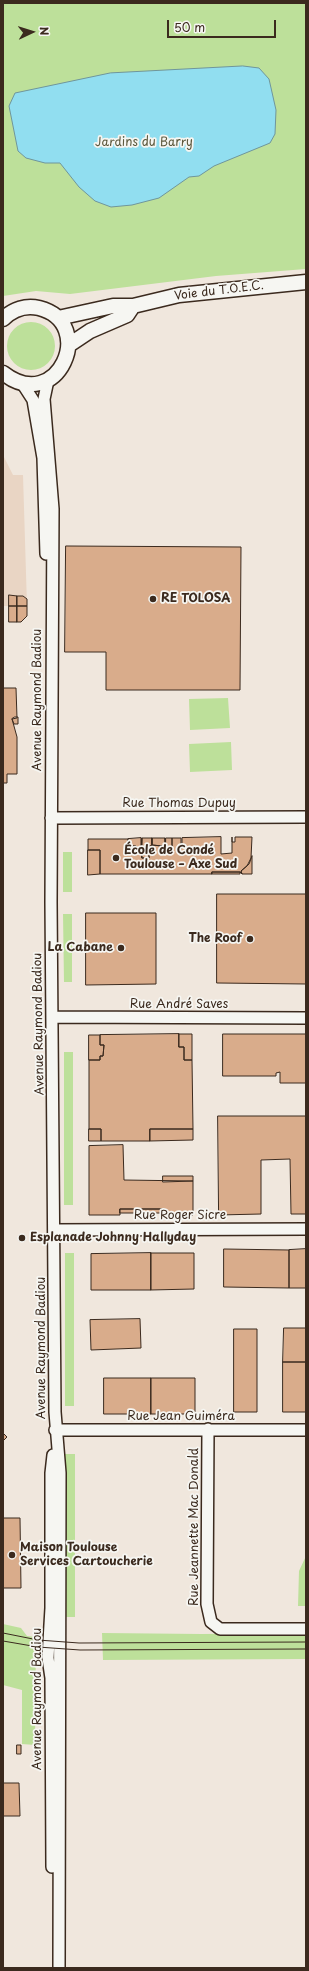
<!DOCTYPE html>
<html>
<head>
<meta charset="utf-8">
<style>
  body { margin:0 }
  #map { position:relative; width:309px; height:1971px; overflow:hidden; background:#f0e7dd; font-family:"Playpen Sans",sans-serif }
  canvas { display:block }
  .frame { position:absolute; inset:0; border:4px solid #3b2a1e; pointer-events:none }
  .north { position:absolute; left:12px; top:12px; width:40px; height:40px; -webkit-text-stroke:3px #f6f6f2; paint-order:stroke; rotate:86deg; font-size:11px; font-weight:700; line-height:16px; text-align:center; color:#3b2a1e }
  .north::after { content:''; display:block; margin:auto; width:14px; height:18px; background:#3b2a1e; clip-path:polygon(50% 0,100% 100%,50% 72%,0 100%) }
  .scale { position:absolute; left:167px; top:20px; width:109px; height:18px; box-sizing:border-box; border:2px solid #3b2a1e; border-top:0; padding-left:5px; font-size:12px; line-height:14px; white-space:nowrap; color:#3b2a1e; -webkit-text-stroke:3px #f6f6f2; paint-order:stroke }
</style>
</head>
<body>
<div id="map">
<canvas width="309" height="1971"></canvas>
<div class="frame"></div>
<div class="north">N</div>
<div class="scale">50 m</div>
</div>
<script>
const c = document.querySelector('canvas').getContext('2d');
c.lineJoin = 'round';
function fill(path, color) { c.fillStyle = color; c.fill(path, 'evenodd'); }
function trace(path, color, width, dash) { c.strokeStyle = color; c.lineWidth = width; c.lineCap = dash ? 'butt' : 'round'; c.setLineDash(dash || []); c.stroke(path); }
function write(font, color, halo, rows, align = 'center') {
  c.font = font + ' "Playpen Sans",sans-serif'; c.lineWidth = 3.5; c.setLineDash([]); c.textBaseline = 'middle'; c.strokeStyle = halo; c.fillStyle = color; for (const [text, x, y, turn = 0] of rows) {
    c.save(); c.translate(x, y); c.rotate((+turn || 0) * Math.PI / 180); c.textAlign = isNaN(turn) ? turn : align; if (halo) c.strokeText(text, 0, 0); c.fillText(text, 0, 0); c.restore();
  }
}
fill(new Path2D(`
  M3,455L13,475H23L27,606H3Z`), '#e9d5c4');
fill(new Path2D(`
  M3,3H306V269L216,276L70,294L36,291L3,296Z
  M7 346a24 24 0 1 1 48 0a24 24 0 1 1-48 0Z
  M228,698L230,728L190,730L189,699Z
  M231,742L232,770L190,772L189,744Z
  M63,852H72V892H63Z
  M63,914H72V982H64Z
  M64,1052H73V1205H64Z
  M65,1253H74V1406H65Z
  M64,1454H75V1617H65Z
  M306,1556V1606H298L299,1571Z
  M3,1624L21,1628L27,1636L36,1637L35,1745L22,1744V1690L3,1685Z
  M102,1633L202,1634L306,1633V1659L103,1660Z`), '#bde09a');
const water = new Path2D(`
  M243,66L259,68L269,79L276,110L275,134L270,143L214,166L199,176L189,177L159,198L132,205L111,207L95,201L79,187L60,163H45L26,158L18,151L9,106L15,93L110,73Z`);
fill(water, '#91def0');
trace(water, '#6f969c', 1);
const building = new Path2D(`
  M66,546L241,547L240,690H106V652H65Z
  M9,595L17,596V606H9Z
  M17,596H23L27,599V606H17Z
  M9,606H17V622H9Z
  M17,606H27V616L21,622H17Z
  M3,688H16L17,718L12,719L17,737V774H7V783H3Z
  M15,717H18V724H14L12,719Z
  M221,837V854L232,853V837V842H235V837H252L251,858L247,866L241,871L242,874L240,872H212V874H100V850H88V839H128V846H136V850H141L142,838V858H149V850H145V846H152V838V845L162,846H160V853H165V838L166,850H172V838H181V848H182V838Z
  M141,838V850H136V846H128V839Z
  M142,838H152V846H145V850H149V858H142Z
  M152,838H165V853H160V846H162L152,845Z
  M166,838H172V850H166Z
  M88,850H100V874L88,875Z
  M252,856V874H242L241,871L249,864Z
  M212,872H240V874H212Z
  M217,894H306V984L217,983Z
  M86,913H156V984L86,985Z
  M179,1034V1047H184V1060H192L193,1129H150V1141H101V1129H89V1060H100V1056H103L104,1045H100V1035Z
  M179,1034H192V1060H184V1047H179Z
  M223,1034H306V1083H280V1072L276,1073V1076H223Z
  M89,1035H100V1045H104L103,1056H100V1060H89Z
  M218,1116H306V1214H291L290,1159L261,1160V1214L219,1215Z
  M89,1129H101V1141H89Z
  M150,1129H193V1140L150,1141Z
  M123,1145L124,1180L193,1181V1215H163L162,1209H120V1215H89V1146Z
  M163,1176H193V1181L163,1182Z
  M120,1209H162V1213H120Z
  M224,1249L289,1250V1288L224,1287Z
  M306,1249V1288H289V1250Z
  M151,1253V1290H91V1254Z
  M151,1253H194V1289L151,1290Z
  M140,1319L141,1348L91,1350L90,1320Z
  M284,1328H306V1362H283Z
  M234,1329H257V1412H234Z
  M283,1362H306V1412H283Z
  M104,1378H151V1414H104Z
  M151,1378H195V1414H151Z
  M3,1433L7,1437L3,1441Z
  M3,1518H20L21,1588H3Z
  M17,1745H21V1754H17Z
  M3,1783H19L20,1816H3Z`);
fill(building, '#d9ac8b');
trace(building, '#3b2a1e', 1);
const minor = new Path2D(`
  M48,380L44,399L53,509L51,902L55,1412L60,1473L59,1968
  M22,383L33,400L43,458L46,554
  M51,818L306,817
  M52,1017L306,1018
  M54,1230L306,1229
  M208,1429L207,1604L211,1622L220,1629H306
  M55,1430H306
  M52,1867L51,1678L48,1658L51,1608V1473L53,1455`);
const tertiary = new Path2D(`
  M58,318L113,306H133L179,295L306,282
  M3,319C13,309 26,305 39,308C98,323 58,416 3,373
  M69,345L90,331L127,315L133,306`);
trace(minor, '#3b2a1e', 14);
trace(tertiary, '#3b2a1e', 17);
trace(minor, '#f6f6f2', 11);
trace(tertiary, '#f6f6f2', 14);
trace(new Path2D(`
  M3,1633L38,1640L79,1643L306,1642
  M3,1641L38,1647L80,1650L306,1649`), '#3b2a1e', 1);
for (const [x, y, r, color] of [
  [153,599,4,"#3b2a1e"],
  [116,858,4,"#3b2a1e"],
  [250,939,4,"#3b2a1e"],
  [121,948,4,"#3b2a1e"],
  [22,1238,4,"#3b2a1e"],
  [12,1555,4,"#3b2a1e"]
]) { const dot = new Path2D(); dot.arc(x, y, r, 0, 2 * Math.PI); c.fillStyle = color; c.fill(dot); trace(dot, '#f6f6f2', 1.5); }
write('12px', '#5c583d', '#f6f6f2', [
  ["Jardins du Barry",144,143]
]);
write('12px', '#3b2a1e', '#f6f6f2', [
  ["Voie du T.O.E.C.",219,291,-7],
  ["Avenue Raymond Badiou",38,700,-90],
  ["Rue Thomas Dupuy",179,804],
  ["Rue André Saves",179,1005],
  ["Avenue Raymond Badiou",39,1024,-91],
  ["Rue Roger Sicre",180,1216],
  ["Avenue Raymond Badiou",42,1348,-90],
  ["Rue Jean Guiméra",181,1417],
  ["Rue Jeannette Mac Donald",195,1527,-90],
  ["Avenue Raymond Badiou",38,1699,-90]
]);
write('bold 12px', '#3b2a1e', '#f6f6f2', [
  ["RE TOLOSA",161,599],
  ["École de Condé",124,851],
  ["Toulouse – Axe Sud",124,865],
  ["The Roof",242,939,"right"],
  ["La Cabane",113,948,"right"],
  ["Esplanade Johnny Hallyday",30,1238],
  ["Maison Toulouse",20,1548],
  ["Services Cartoucherie",20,1562]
], 'left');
</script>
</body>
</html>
